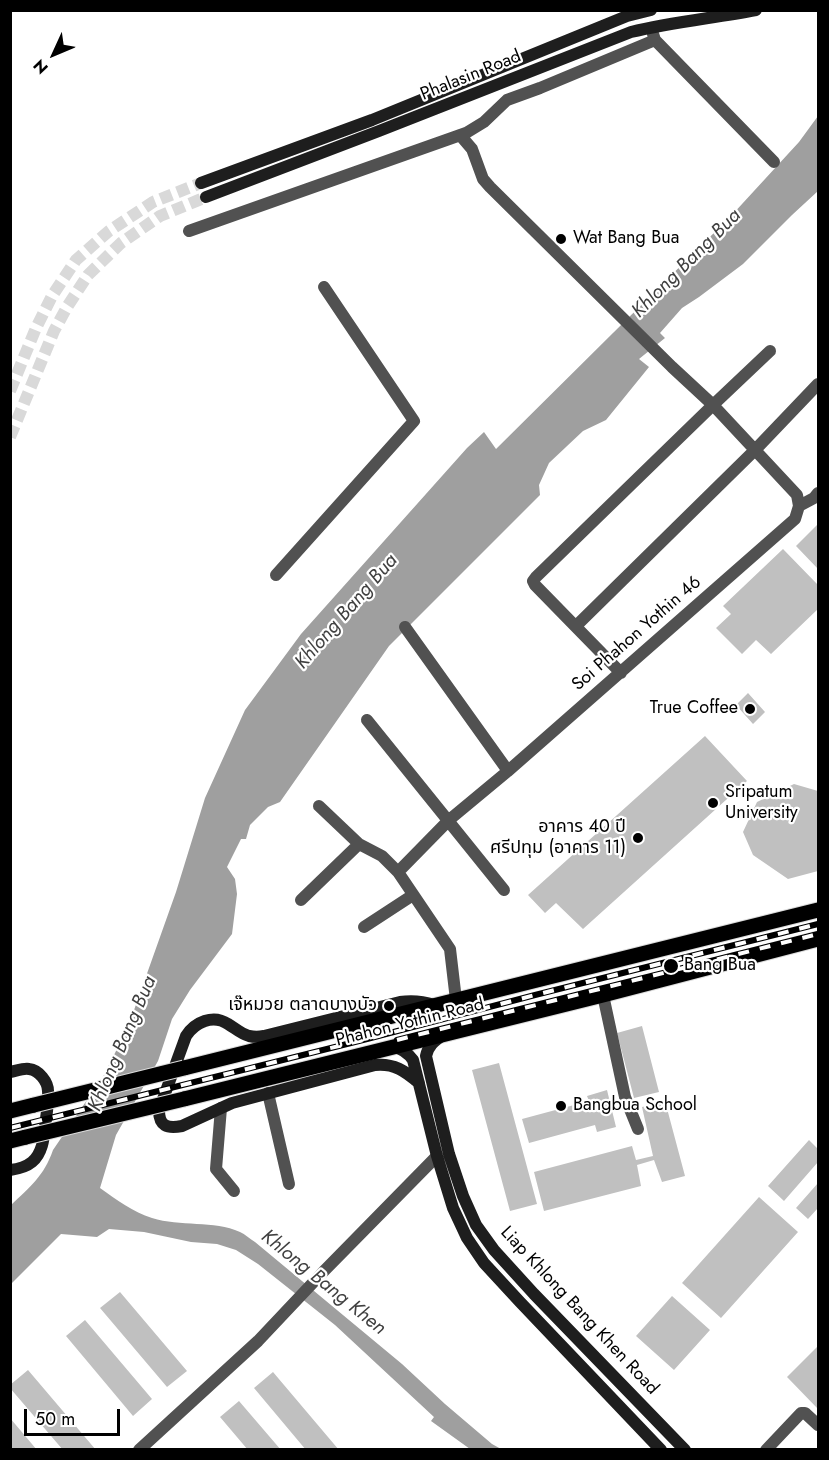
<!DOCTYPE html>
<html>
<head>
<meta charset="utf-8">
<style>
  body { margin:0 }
  #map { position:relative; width:829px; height:1460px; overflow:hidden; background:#fff; font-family:Jost,sans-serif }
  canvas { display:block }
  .frame { position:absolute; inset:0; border:12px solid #000; pointer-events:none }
  .north { position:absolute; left:24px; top:24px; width:60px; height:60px; -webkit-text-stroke:4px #fff; paint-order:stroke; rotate:226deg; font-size:16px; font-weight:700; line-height:24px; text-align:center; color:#000 }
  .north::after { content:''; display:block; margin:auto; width:21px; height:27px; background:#000; clip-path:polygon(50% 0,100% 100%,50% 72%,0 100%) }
  .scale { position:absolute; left:24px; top:1409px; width:96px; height:27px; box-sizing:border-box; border:3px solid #000; border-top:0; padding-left:8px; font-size:18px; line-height:21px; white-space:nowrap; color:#000; -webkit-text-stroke:4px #fff; paint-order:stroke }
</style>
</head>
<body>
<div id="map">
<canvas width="829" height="1460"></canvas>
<div class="frame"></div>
<div class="north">N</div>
<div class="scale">50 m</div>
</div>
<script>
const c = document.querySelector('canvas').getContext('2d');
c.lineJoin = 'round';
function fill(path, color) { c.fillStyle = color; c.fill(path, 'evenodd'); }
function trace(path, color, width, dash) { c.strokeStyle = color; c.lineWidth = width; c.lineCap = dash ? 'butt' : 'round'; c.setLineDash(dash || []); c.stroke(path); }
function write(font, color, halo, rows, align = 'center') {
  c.font = font + ' Jost,"Noto Sans Thai",sans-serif'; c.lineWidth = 4.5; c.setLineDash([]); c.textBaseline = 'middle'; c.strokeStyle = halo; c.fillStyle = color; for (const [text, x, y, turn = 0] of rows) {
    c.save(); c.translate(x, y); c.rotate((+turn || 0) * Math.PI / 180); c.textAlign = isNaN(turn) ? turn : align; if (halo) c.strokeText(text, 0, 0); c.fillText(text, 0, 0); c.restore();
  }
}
fill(new Path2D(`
  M818,116V191L792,215L743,264L699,297L682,308L660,333L665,338L639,359L649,367L606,420L583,431L549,463L539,485L540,495L389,646L280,802L268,807L250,825L246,839H241L227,867L235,879L237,894L232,934L190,990L172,1019L158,1061L116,1135L100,1188C117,1200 133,1212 152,1218C180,1227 214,1220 240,1232C245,1234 250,1239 255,1242L402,1364L445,1404L492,1444L501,1449H470L431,1421L434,1417L335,1325L258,1264L236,1250L217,1244L191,1242L144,1232L109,1229L97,1237L61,1234L11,1284V1205C30,1187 44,1176 53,1150L104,1075L128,1027L176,892L205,798L245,710L301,634L467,448L484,432L496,449L731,216L799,142Z`), '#9f9f9f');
fill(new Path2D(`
  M818,524V569L796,546Z
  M783,549L818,585V609L771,654L756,640L742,654L716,628L731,614L723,606Z
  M748,693L765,712L753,724L736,705Z
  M705,736L747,781L583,929L556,903L545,913L528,895Z
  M794,784L818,791V871L788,879L753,855L743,832L757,802Z
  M642,1026L659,1092L634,1098L617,1033Z
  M499,1063L537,1204L510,1211L472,1070Z
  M607,1090L616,1127L597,1132L595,1125L529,1143L522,1119L589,1101L587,1096Z
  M665,1101L685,1176L662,1182L654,1160L637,1165L641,1186L544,1211L534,1172L632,1146L636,1160L653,1156L642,1107Z
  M809,1140L818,1149V1162L784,1201L768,1186Z
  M818,1183V1208L808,1219L796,1208Z
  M759,1197L798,1232L721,1318L682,1283Z
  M120,1292L187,1371L167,1387L100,1308Z
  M672,1296L710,1330L674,1370L636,1336Z
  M85,1320L152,1399L133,1416L66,1336Z
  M818,1346V1409L787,1377Z
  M28,1370L96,1450H63L10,1388V1385Z
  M273,1372L339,1450H306L254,1388Z
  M239,1401L281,1450H248L220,1417Z
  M10,1418L37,1450H10Z`), '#c0c0c0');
trace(new Path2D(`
  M10,391L36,328L52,296L76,260L109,231L153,202L201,183
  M10,437L54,331L67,307L88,275L121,243L160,216L206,197`), '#d9d9d9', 12, [12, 6]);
const primary = new Path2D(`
  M184,1068L818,910
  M184,1099L603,995L818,939
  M10,1111L34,1105
  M10,1141L26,1137`);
trace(primary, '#dbdbdb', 17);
trace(new Path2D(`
  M653,34L655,40L774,162
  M189,231L466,133L484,122L507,100L540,88L655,40
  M799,506L814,498L818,493
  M276,575L414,421L324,287
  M576,626L755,450L818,384
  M405,627L508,771
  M621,673L535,585L533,581L536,577L713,405L770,351
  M367,720L504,890
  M319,806L359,844L382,856L398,872L450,949L456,1000
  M398,872L449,820L508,771L795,519L799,506L797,495L713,405L672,367L490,187L483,179L472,149L460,135
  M301,900L359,844
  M364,927L413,895
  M603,995L625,1097L638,1129
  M268,1093L289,1184
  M221,1108L216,1169L234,1191
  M139,1450L258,1341L324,1271L437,1156
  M766,1450L801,1413H805L818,1425`), '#515151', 12);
trace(new Path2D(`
  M201,183L372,120L627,16L651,10
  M206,197L379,131L631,32C672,22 714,18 756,10
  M443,1035C434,1041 428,1046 426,1056L449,1154L463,1196L476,1225L494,1250L534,1294L685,1450
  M394,1047C403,1049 408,1053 413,1060L437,1156L453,1208L467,1238L484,1263L520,1302L661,1450
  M10,1072C16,1071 23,1068 29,1069C39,1070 48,1082 48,1091C49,1100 47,1110 46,1119C44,1134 44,1152 32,1162C26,1167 18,1169 10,1170
  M419,1083C405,1071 394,1063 375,1065L232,1103L182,1126C167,1129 159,1126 159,1110L186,1036C195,1022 213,1014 228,1024C235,1028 241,1034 249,1036C254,1037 259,1037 264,1036L400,1002C413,1000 422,1001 434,1005`), '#1e1e1e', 12);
trace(primary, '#000', 15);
const rail = new Path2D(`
  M397,1040L818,934
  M10,1128L367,1039L535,995L818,924`);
trace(rail, '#000', 6);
trace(rail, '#fff', 4, [11]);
const primaryBridge = new Path2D(`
  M34,1105L184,1068
  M26,1137L184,1099`);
trace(primaryBridge, '#dbdbdb', 17, []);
trace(primaryBridge, '#000', 15);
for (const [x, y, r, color] of [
  [561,239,6,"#000"],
  [750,709,6,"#000"],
  [713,803,6,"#000"],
  [638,838,6,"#000"],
  [671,966,8,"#000"],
  [389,1006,6,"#000"],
  [561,1106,6,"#000"]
]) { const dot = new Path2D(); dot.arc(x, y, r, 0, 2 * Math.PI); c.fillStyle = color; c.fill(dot); trace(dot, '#fff', 2); }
write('18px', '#000', '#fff', [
  ["Phalasin Road",471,76,-22],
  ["Soi Phahon Yothin 46",637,634,-41],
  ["Phahon Yothin Road",410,1023,-14],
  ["Liap Khlong Bang Khen Road",579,1311,47]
]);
write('18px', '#000', '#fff', [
  ["Wat Bang Bua",573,239],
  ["True Coffee",738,709,"right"],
  ["Sripatum",725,793],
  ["University",725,814],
  ["อาคาร 40 ปี",626,828,"right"],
  ["ศรีปทุม (อาคาร 11)",626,849,"right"],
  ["Bang Bua",684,966],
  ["เจ๊หมวย ตลาดบางบัว",377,1006,"right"],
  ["Bangbua School",573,1106]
], 'left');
write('italic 20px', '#404040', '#fff', [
  ["Khlong Bang Bua",687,264,-45],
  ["Khlong Bang Bua",347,612,-49],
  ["Khlong Bang Bua",123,1044,-67],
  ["Khlong Bang Khen",323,1283,39]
]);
</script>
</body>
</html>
